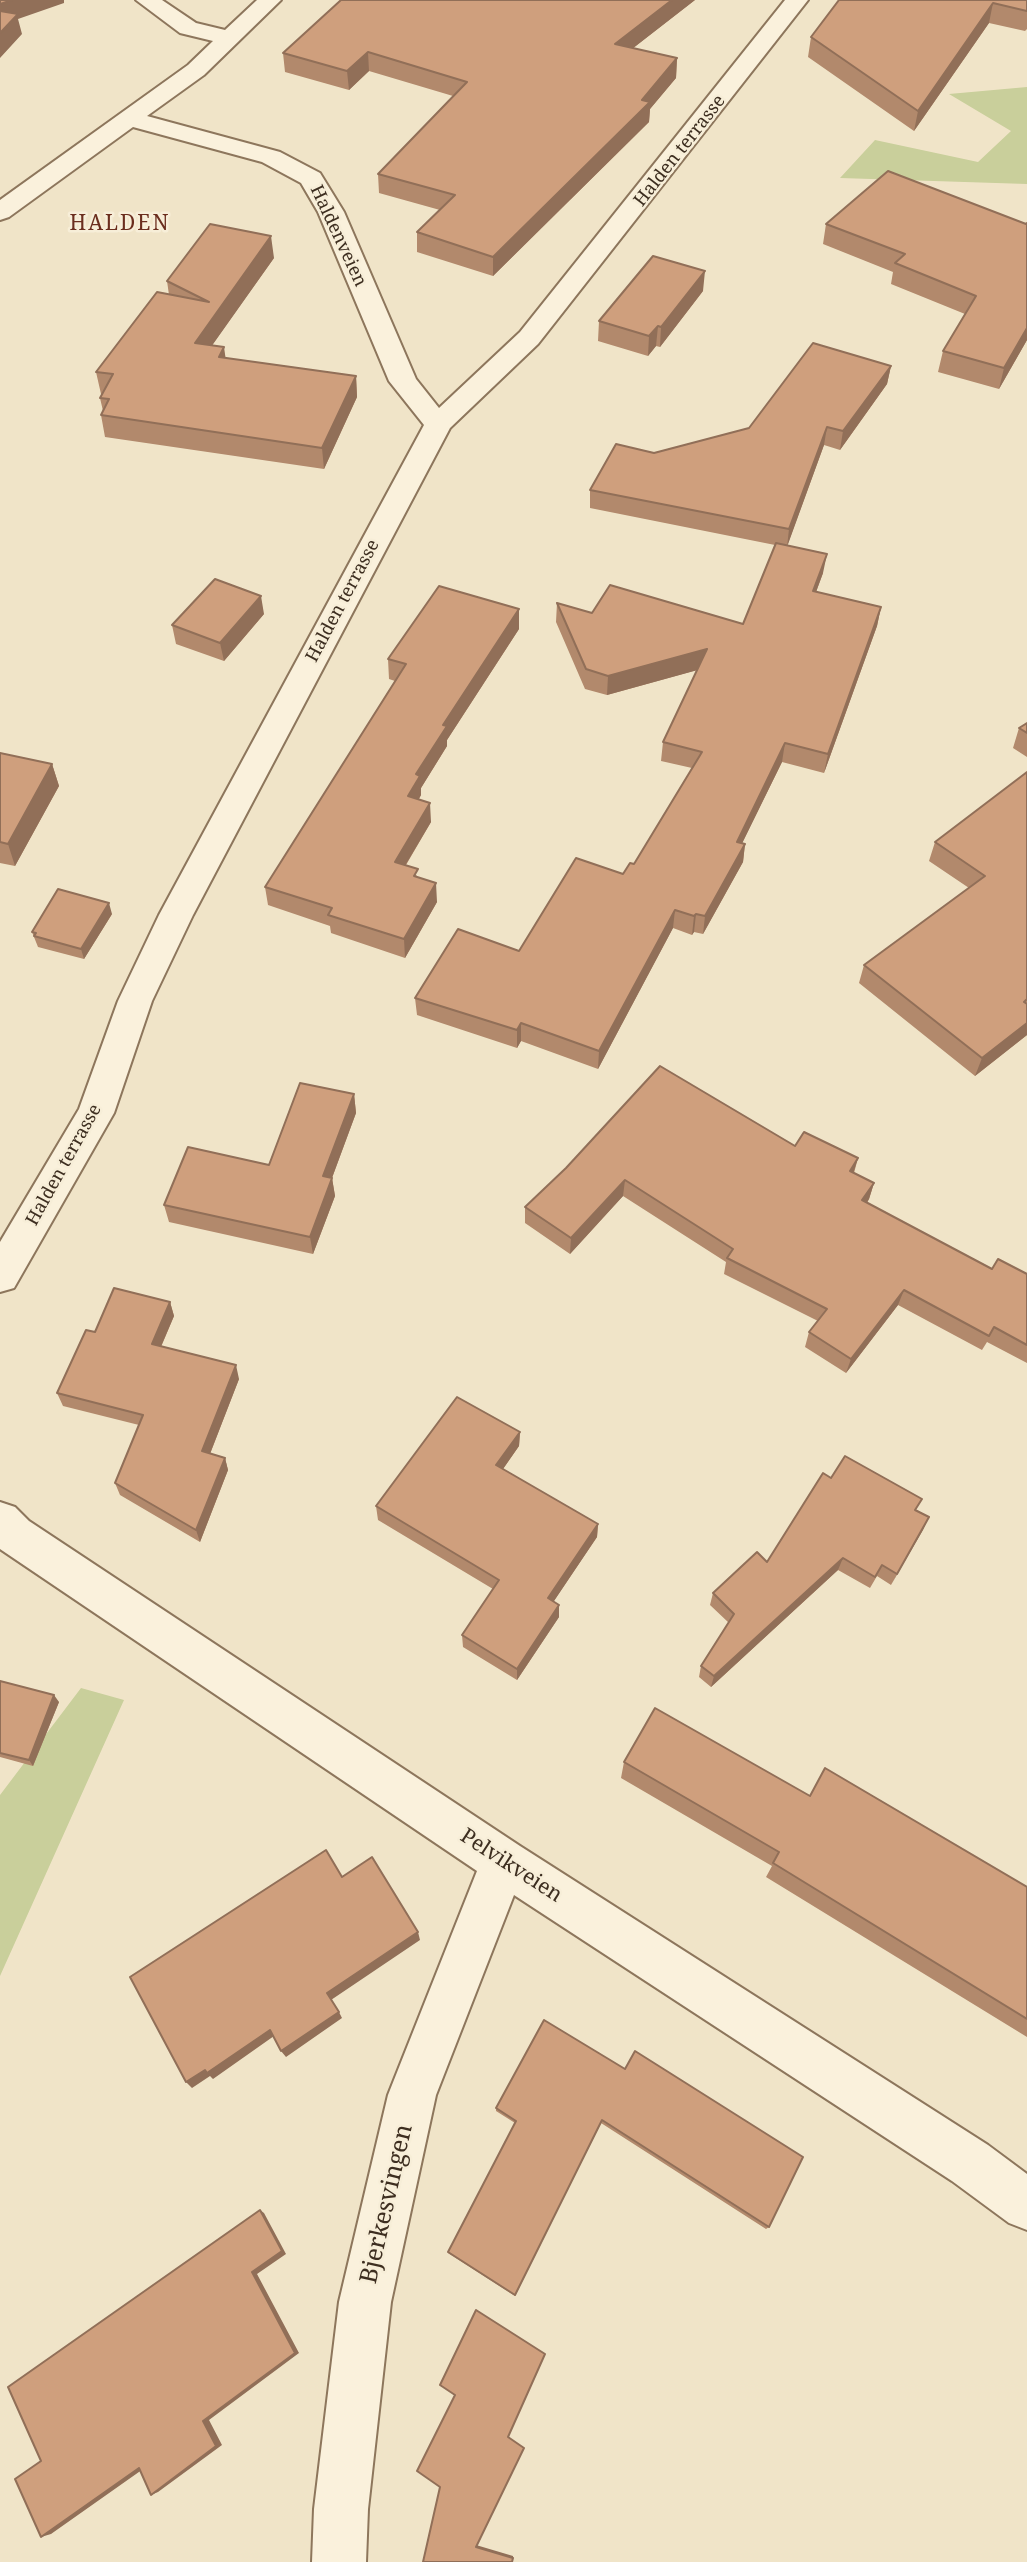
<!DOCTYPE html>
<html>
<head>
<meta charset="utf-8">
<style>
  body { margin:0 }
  canvas { display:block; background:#f0e4c8 }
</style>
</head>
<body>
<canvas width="1027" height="2562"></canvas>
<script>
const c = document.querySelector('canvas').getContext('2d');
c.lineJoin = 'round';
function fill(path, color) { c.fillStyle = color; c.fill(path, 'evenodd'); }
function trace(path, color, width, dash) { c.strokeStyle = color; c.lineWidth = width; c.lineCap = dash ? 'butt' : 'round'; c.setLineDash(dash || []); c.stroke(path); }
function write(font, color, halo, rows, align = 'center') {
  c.font = font + ' "Noto Serif",serif'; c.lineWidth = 5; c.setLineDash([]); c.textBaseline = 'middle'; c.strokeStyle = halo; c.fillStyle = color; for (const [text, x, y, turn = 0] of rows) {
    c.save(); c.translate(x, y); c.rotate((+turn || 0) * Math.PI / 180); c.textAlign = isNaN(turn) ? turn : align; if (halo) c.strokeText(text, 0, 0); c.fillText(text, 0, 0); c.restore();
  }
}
fill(new Path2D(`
  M1027,87V184L840,178L875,140L978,162L1011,131L949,94Z
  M81,1688L124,1700L0,1976V1795Z`), '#c9cf9b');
const minor = new Path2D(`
  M136,0H162L196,23L225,30L257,0H281L204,75L147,116L280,152L320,173L344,212L416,379L439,408L520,332L785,0H808L538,344L450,428L193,915L152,1001L114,1113L14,1288L0,1292V1242L79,1109L118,1001L159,915L424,425L389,381L318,212L301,183L262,162L133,127L9,217L0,220V200L188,65L213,41L180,33Z
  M0,1502L15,1507L29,1521L520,1846L988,2145L1027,2174V2230L1009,2223L952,2181L514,1895L436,2095L391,2302L368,2509L366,2562H312L314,2509L339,2302L388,2095L477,1871L0,1549Z`);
trace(minor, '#8d765c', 4);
fill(minor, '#faf1dc');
fill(new Path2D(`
  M695,0L633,48L677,58L676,78L650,109L649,122L493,276L417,252V232L440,210L379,193L378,174L453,96L369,71L349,90L285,72L283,53Z
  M839,0H1027V29L1025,31L989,23L914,131L808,57L811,37Z
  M1027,223V340L999,389L938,372L943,351L965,314L891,284L893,272L823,244L826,224H1026Z
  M274,258L212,345L226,358L356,376L357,397L324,469L105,437L101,415L103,411L100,398L102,394H101L96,372L169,295L167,281Z
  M703,291L660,347L656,346L648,356L598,341L599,321Z
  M891,366L887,384L840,450L824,445L787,546L823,573L816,592L881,607L877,626L824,773L782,762L742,843L745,844L743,862L703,934L694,932L692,935L673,928L598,1069L521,1041L517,1048L417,1015L415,998L519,951L623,874L634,864L692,768L661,761L663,742L697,670L607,695L585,689L556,622L557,603L592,613L743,624L775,545L590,508V490L654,453L749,428Z
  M264,614L224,661L176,644L172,625Z
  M519,629L447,740V746L421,788V795L419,799L431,822L406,865L418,877L437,902L405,958L331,933L330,926L268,905L265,887L395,681L389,679L388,659Z
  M1027,723V757L1013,748L1019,728Z
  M0,753L52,764L59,786L15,866L0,863Z
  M1027,772V1035L975,1076L859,983L864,965L969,888L929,861L935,842Z
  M112,914L84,959L38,947L32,932Z
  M354,1094L356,1113L332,1178L335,1196L313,1254L169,1222L164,1205L269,1165Z
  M795,1146L858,1158L854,1173L874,1183L869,1199L867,1203L992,1269L1027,1274V1363L987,1342L982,1350L898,1305L846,1373L805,1347L809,1332L818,1321L724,1274L726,1262L623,1196L570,1254L525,1223V1207L566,1168Z
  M170,1302L174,1316L161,1347L239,1379L210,1454L225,1458L228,1470L200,1542L120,1495L115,1483L139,1425L63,1406L57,1393L95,1332Z
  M520,1432L519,1446L503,1469L598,1524L597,1537L553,1602L559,1605V1617L517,1680L463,1647L462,1635L493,1589L378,1520L376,1506Z
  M831,1478L917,1510L929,1517L891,1585L877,1576L870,1588L838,1570L711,1687L699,1677L701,1666L729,1623L710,1605L713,1593L767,1562Z
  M0,1681L59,1702L33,1766L0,1757Z
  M624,1762L810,1796L1027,1887V2037L766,1877L772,1866L621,1778Z
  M544,2020L769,2227L766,2229L601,2123L515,2296L448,2253V2252L515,2123L496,2111V2108Z`), '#b2896c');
fill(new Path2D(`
  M12,0H64V3L18,19L22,34L0,58V4Z
  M672,0H695L614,63L615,44Z
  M993,3L989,23L914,131L918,111Z
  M368,52L369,71L349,90L347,71Z
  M677,58L676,78L650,109L649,122L493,276V257L642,100Z
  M271,236L274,258L199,364L195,343Z
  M705,271L703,291L660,347L661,327Z
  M658,326L656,346L648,356L649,336Z
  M1027,328V340L999,389L1004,368Z
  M224,347L227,368L219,357Z
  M891,366L887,384L840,450L843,431Z
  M356,376L357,397L324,469L322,448Z
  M827,427L824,445L787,547L789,529Z
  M827,554L823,573L809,611L813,591Z
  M261,596L264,614L224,661L220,643Z
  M881,607L877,626L824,773L828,754Z
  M519,609V629L447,740V746L421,788V795L409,815L408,796L416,774L443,725Z
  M707,649L705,668L607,695L608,676Z
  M785,743L782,762L734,860L737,842Z
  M52,764L59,786L15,866L8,844Z
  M430,803L431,822L396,881L395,862Z
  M745,844L743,862L703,934L705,916Z
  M436,883L437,902L405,958L404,939Z
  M109,903L112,914L84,959L81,949Z
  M675,910L673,928L598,1069L599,1051Z
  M696,914L694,932L692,935L694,916Z
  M521,1023V1041L517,1048V1030Z
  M1027,1023V1035L975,1076L982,1058Z
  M354,1094L356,1113L326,1194L323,1176Z
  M858,1158L853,1174L850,1171Z
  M332,1178L335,1196L313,1254L310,1237Z
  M625,1180L623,1196L570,1254L571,1238Z
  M874,1183L869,1199L858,1216L862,1200Z
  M904,1290L898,1305L846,1373L851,1359Z
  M170,1302L174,1316L156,1358L152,1344Z
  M236,1365L239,1379L206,1464L202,1451Z
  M520,1432L519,1446L496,1479V1465Z
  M225,1458L228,1470L200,1542L196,1530Z
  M929,1517L923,1530L891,1585L897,1574Z
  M598,1524L597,1537L548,1610V1598Z
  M843,1558L838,1570L711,1687L714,1676Z
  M559,1605V1617L517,1680V1669Z
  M54,1695L59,1702L33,1766L29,1760Z
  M418,1932L420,1940L331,2000L327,1993Z
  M339,2012L342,2018L286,2057L281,2051Z
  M270,2030L274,2036L213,2079L210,2076L192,2088L186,2082Z
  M260,2210L264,2213L286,2254L257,2274L299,2353L209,2420L222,2445L158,2492L151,2495L203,2421L252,2272Z
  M146,2467L51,2534L41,2537L139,2468Z
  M476,2545L513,2556V2558L476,2547Z`), '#916f58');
const building = new Path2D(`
  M0,0H12L0,4Z
  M341,0H672L615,44L677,58L642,100L650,102L493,257L417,232L455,195L378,174L467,82L368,52L347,71L283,53Z
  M839,0H1027V11L993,3L918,111L811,37Z
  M0,11L18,14L0,33Z
  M888,171L1026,224L1027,223V328L1004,368L943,351L976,296L895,263L905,254L826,224Z
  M210,224L271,236L195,343L224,347L219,357L356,376L322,448L101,415L109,399L100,398L113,374L96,372L157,292L209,302L167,281Z
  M653,256L705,271L661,327L658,326L649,336L599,321Z
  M813,343L891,366L843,431L827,427L789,529L590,490L616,444L654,453L749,428Z
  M776,543L827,554L813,591L881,607L828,754L785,743L737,842L745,844L705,916L696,914L694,916L675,910L599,1051L521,1023L517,1030L415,998L458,929L519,951L576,858L623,874L630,863L634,864L702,752L663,742L707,649L608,676L586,669L557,603L592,613L610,585L743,624Z
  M215,579L261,596L220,643L172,625Z
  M439,586L519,609L443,725L447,726L416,774L420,776L408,796L430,803L395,862L418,869L414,876L436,883L404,939L328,915L332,908L265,887L406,664L388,659Z
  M1027,723V733L1019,728Z
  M0,753L52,764L8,844L0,842Z
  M1027,772V999L1024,1002L1027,1004V1023L982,1058L864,965L985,876L935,842Z
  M58,889L109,903L81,949L34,936L36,933L32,932Z
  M660,1066L795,1146L804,1132L858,1158L850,1171L874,1183L862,1200L992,1269L998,1259L1027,1274V1345L994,1327L989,1336L904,1290L851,1359L809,1332L827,1309L727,1258L733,1249L625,1180L571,1238L525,1207L566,1168Z
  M300,1083L354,1094L323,1176L332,1178L310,1237L164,1205L188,1147L269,1165Z
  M114,1288L170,1302L152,1344L236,1365L202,1451L225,1458L196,1530L115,1483L143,1415L57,1393L86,1330L95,1332Z
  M457,1397L520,1432L496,1465L598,1524L548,1598L559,1605L517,1669L462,1635L499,1580L376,1506Z
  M845,1456L922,1499L915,1510L929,1517L897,1574L882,1565L875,1577L843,1558L714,1676L701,1666L734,1614L713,1593L757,1552L767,1562L823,1473L831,1478Z
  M0,1681L54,1695L29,1760L0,1753Z
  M655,1708L810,1796L825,1768L1027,1887V2019L773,1863L779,1852L624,1762Z
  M326,1850L342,1877L372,1857L418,1932L327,1993L339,2012L281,2051L270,2030L207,2073L205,2070L186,2082L130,1977Z
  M544,2020L625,2069L635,2051L803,2157L769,2227L602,2120L515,2295L448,2252L516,2121L496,2108Z
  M260,2210L282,2251L252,2272L295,2353L203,2421L216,2446L151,2495L139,2468L41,2537L15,2479L41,2461L8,2387Z
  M476,2310L545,2354L508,2437L524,2448L476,2547L513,2558L512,2562H423L440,2487L417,2471L455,2395L440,2385Z`);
fill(building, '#cf9f7d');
trace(building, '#916f58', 2);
write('18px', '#3d2e20', '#f7eed8', [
  ["Halden terrasse",680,151,-52],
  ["Haldenveien",338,236,65],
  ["Halden terrasse",343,601,-62],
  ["Halden terrasse",64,1165,-61]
]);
c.letterSpacing = '2px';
write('21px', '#6b2e1e', '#f7eed8', [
  ["HALDEN",120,224]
]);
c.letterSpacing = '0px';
write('21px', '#3d2e20', '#f7eed8', [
  ["Pelvikveien",511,1866,33]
]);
write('24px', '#3d2e20', '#f7eed8', [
  ["Bjerkesvingen",387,2204,-77]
]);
</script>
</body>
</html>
